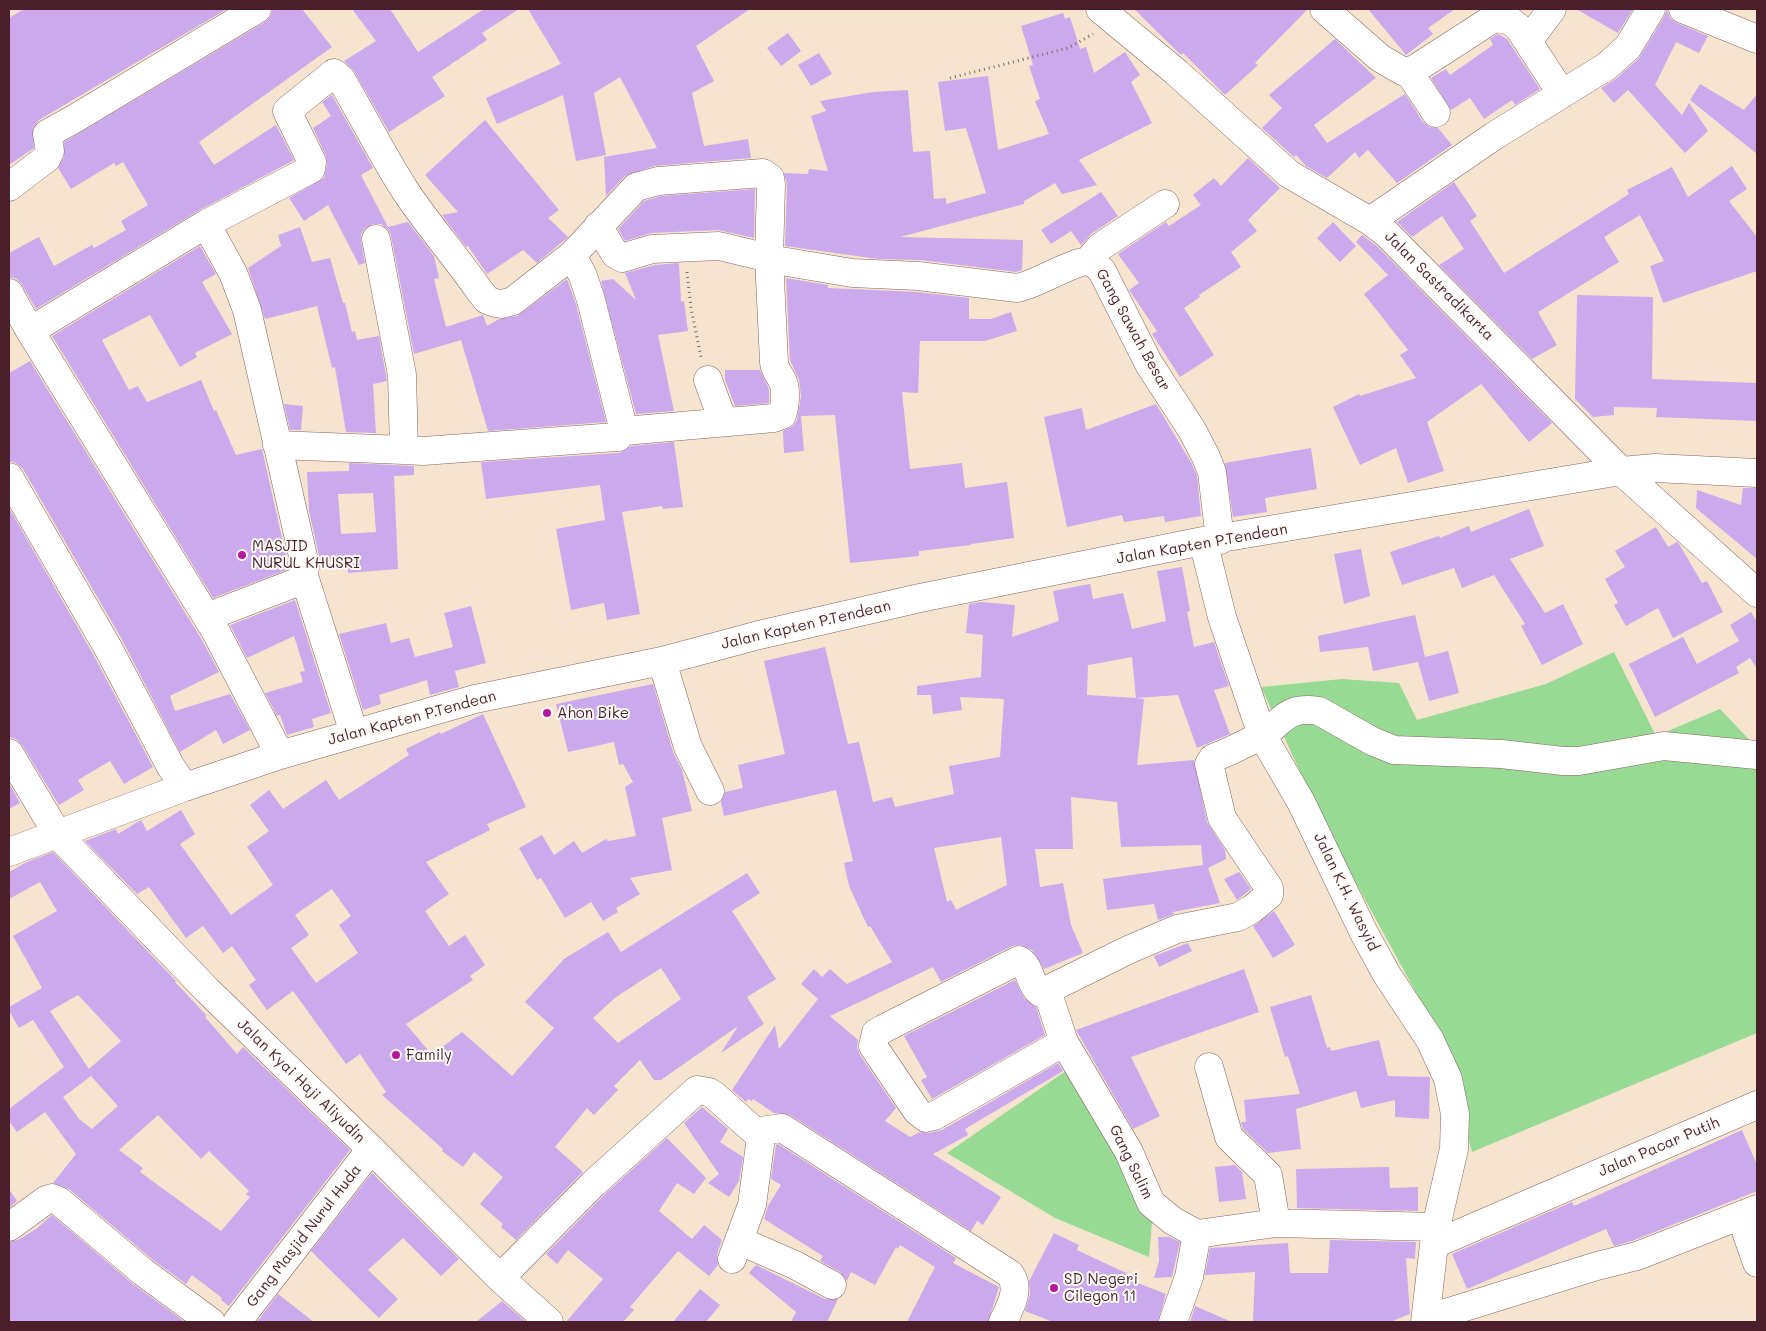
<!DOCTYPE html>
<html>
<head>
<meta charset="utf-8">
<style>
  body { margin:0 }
  #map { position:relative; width:1766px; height:1331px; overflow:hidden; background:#f7e4ce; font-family:Mali,sans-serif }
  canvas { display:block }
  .frame { position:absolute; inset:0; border:10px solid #4a1f2b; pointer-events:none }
</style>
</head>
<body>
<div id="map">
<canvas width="1766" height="1331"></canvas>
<div class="frame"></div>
</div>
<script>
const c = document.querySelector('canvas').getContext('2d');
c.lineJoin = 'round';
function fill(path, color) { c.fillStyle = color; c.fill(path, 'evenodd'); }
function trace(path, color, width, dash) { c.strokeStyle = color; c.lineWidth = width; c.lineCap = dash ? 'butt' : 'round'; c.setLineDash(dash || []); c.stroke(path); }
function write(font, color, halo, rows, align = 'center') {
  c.font = font + ' Mali,sans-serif'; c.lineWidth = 4; c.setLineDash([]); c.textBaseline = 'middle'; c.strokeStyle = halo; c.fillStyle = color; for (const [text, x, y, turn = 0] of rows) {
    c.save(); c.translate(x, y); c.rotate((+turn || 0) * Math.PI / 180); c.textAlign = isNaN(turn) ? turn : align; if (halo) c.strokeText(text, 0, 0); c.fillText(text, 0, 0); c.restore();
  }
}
fill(new Path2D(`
  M1614,652L1656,736L1720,709L1757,748V1033L1472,1152L1444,1044L1326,828L1261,687L1342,679L1399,683L1417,720L1546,684Z
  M1076,1064L1155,1188L1149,1257L1055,1218L947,1153Z`), '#96da93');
fill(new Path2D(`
  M24,9H227L39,120L33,128L34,148L9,165V18Z
  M273,9H302L332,47L199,142L214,165L276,125L294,160L198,211L36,309L22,285L17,279L9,277V253L39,237L54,266L92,245L94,248L126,230L121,221L148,205L123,162L116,166L114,163L71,189L58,168L64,157V142L265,22L270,17Z
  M352,9H390L418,52L484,9H519L482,33L487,40L432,77L445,96L389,132L354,71L344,61L376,41Z
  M528,9H750L696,46L714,81L692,93L704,146L748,139L751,158L654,166L625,176L606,196L604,157L657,148L620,77L594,93L606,155L576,161L563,95L497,124L486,98L561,64Z
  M1134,9H1308L1255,63L1258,65L1225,95L1183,53L1181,55Z
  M1368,9H1455L1428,28L1433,34L1406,55Z
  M1576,9H1633L1618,33Z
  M1667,9L1670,18L1677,23L1708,36L1699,53L1676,42L1655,85L1682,115L1689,103L1708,131L1685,153L1628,90L1614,103L1601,88L1617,78L1639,58L1664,17Z
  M1063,13L1065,19L1070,17L1080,49L1086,47L1094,73L1125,52L1140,75L1131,82L1152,123L1079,160L1097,185L1062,194L1055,183L1024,201V204L900,237L1023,240L1022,270L1016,272L920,260L878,259L785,246L787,185L784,173L808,174L809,169L828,171L811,116L826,111L820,101L873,92L908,90L913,152L930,151L934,199L946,198V204L986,193L966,128L945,131L938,82L988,76L998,150L1049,134L1035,101L1040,99L1029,66L1033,65L1021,26Z
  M788,33L801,51L781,66L767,48Z
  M1498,34L1507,39L1540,89L1515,105L1512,100L1484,119L1470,98L1451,110L1431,78L1446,69L1450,75L1493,45L1490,39Z
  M1335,39L1376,78L1314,125L1327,143L1405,94L1423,122L1430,127L1438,128L1452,145L1397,183L1368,150L1359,158L1355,152L1327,178L1306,166L1296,155L1294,157L1262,128L1282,108L1269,95Z
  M819,53L832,74L811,86L798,65Z
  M1700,84L1744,110L1757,94V154L1690,100Z
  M332,95L373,168L361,175L388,227L408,222L434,256L439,278L434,279L446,327L483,315L487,326L499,319L517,316L567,279L576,304L606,422L488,431L461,340L414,354L391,236L388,229L381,224H373L365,228L361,234V241L365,263L359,265L328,205L304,221L289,198L324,178L327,164L326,156L313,128L331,116L322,102Z
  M485,120L559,210L548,218L568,237L537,263L523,250L487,274L468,246L466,247L442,215L458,212L425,175Z
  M1248,158L1280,188L1248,220L1257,231L1231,252L1241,267L1199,295L1200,297L1184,308L1214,355L1180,377L1152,334L1157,331L1129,290L1139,283L1118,254L1166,222L1169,226L1201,205L1193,195L1214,178L1221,186Z
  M1732,166L1747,189L1729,201L1757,237V271L1663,303L1650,266L1664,261L1640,215L1604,237L1619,262L1538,312L1557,345L1532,359L1439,265L1464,249L1442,216L1412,237L1397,222L1454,182L1477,216L1470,221L1504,273L1629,194L1627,190L1672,167L1688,197Z
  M755,189L754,238L718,230L651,233L625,241L618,229L644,201L661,196Z
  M1101,192L1118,216L1091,234L1081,245L1071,231L1051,244L1041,230Z
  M1333,222L1356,246L1340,262L1317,238Z
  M300,227L312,262L330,258L343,303H345L352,332L355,331L357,340L379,336L387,381L373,384L376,433L346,432L335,367L332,368L317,306L265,319L248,268L281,246L278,235Z
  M1362,235L1377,246L1552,423L1529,442L1481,384L1427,422L1444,471L1408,483L1396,448L1360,465L1333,407L1359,394L1360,396L1416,378L1400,355L1408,350L1364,294L1388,275L1356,242Z
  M200,246L216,274L202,282L232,334L195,353L197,357L180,367L150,315L102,340L129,390L138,386L147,402L201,380L214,411L216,410L236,455L262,449L289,569L213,598L52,336Z
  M679,263L681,302L684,301L688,331L658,335L674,411L636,414L601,281L613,279L636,300L625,273L655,265Z
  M786,278L828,285V288L917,292L969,298V319H991L1011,312L1017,331L985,341H920L918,393L902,392L910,469L962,463L965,488L1007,482L1014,538L971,544V545L919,551V556L850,563L835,415L801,416L804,451L784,453L783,431L793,426L797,420L801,396L799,380L790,360Z
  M1577,295L1653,297L1652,379L1757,383V421L1656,417L1657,408L1614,407V415L1593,417L1575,399Z
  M30,361L202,640L219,672L170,696L175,711L230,694L250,730L223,744L216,730L180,752L121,638L23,469L16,463L9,461V373Z
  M725,370H760L769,389V403L735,406L725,380Z
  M284,404L303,406L301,430H290Z
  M1156,404L1192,464L1197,476L1201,516L1165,522L1164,516L1124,522L1122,515L1067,527L1044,417L1082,408L1086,430Z
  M674,442L683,507L663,509L662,506L622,512L640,614L607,620L604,603L571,610L556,529L605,520L600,485L486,499L481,462L619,453L631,446Z
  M1311,448L1317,489L1265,498L1267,512L1233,517L1225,463Z
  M349,463L414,466V475L394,476L398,569L348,573L347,558L320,560L309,511L307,472L349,471ZM373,493L376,532L341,534L338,494Z
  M1743,488H1757V559L1696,508L1697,490L1741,505Z
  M9,508L93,654L153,767L124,784L110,761L78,780L84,790L59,805L22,745L16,739L9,737Z
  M1529,509L1544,546L1510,559L1545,613L1563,604L1583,644L1542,665L1521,626L1525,624L1494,575L1462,588L1454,568L1402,585L1390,552L1439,536L1440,538L1469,526L1471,532Z
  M1656,527L1668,547L1677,542L1679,544L1702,583L1707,581L1723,612L1673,638L1658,608L1626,626L1614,605L1618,603L1605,579L1625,567L1615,551Z
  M1361,549L1370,596L1344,604L1334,554Z
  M1182,567L1190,611L1187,612L1194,647L1214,642L1229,686L1214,690L1230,734L1197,748L1178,695L1136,698L1144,699L1137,765L1194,760L1207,822L1225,850L1226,859L1208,868L1220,903L1173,912L1174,914L1158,920L1154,904L1107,910L1103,879L1203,865L1201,845L1121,847L1117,802L1071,797L1073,849H1035L1040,887L1063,883L1071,925L1083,953L1044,969L1032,950L1021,945L1012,946L941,982L933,967L830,1016L858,1040L857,1047L860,1055L896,1108L885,1121L910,1137L920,1132L929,1133L942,1130L1058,1063L1063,1071L965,1129L968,1135L933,1154L1001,1197L983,1225L977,1221L971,1231L790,1115L774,1113L753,1099L752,1101L748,1099L746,1102L732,1090L775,1025L779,1049L818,999L801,984L814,969L822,977L830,969L847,984L892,962L870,926L868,927L849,886L844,863L853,861L836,790L724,816L721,802L725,792L743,788L738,765L785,754L764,661L825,647L848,744L859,742L873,802L892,797L895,807L954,794L949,766L1000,757L1004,699L960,697L962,710L933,714L931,695H917V686L981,677L983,635L966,633L969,604L981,602L1015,605L1012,637L1059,621L1053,591L1090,584L1093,599L1123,593L1132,629L1166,621L1157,571ZM1132,657L1136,698L1087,695L1088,665ZM1001,837L1007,885L956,910L951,900L947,902L934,848Z
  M295,600L331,713L312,719L314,727L287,735L280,715L277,716L265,693L303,682L300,672L305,671L294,636L247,658L230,625Z
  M471,606L486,663L455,671L459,687L430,695L427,680L379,695L381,704L363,710L339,634L386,623L391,643L409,638L415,657L453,647L444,613Z
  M1751,612L1757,622V669L1750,658L1736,667L1739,673L1655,717L1629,664L1683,637L1697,664L1739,641L1730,625Z
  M1415,615L1425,657L1448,651L1459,693L1429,701L1418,662L1373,671L1368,647L1320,652L1318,636Z
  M653,684L673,752L682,770L692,811L662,818L672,870L630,878L640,894L616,908L618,912L603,921L591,902L565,918L541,878L537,880L519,848L542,835L554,855L574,841L582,853L606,839L608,841L636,836L625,787L633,782L623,764L619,765L614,742L568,752L556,704Z
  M483,714L526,807L487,824L490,830L426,862L449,894L425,911L449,946L465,935L485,965L470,976L473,980L406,1024L432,1055L462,1032L512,1076L554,1028L525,1002L564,959L608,932L621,952L747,873L760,893L732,911L776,979L747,997L764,1024L721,1053L738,1026L661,1080H654L640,1060L614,1086L618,1090L594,1115L587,1108L555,1147L583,1172L516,1240L501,1227L503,1224L480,1204L503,1177L474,1152L463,1167L442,1151L443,1149L382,1095L386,1092L360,1054L346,1064L293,991L267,1010L249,985L256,980L232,946L223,953L203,926L186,938L149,887L137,894L85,841L116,829L118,834L141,820L147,831L181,810L195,834L180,844L231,915L273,885L247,847L269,831L250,805L269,790L283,809L326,780L339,800L409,755L406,749L440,732L441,734ZM332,889L351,916L339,925L358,953L316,983L291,948L309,935L295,915ZM661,968L681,999L618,1043L593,1018L616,997Z
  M9,783L20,803L9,809Z
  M53,852L176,981L175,982L207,1016L205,1017L237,1054L243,1047L350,1150L229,1306L221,1300L222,1298L192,1275L186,1284L153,1260L69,1189L53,1183L76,1154L45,1112L17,1132L9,1121V1109L64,1067L33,1020L19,1028L9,1011V1007L42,988L13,936L57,911L40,882L9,899V872L27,862ZM78,995L121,1041L89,1069L50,1011ZM91,1076L118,1106L92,1129L79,1119L63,1097ZM158,1115L201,1159L209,1151L249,1191L246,1194L250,1197L221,1231L140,1172L143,1168L119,1150Z
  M1239,872L1251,889L1237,900L1224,879Z
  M1274,911L1295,945L1273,958L1253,926Z
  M1188,943L1192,951L1159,967L1154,956Z
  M1244,969L1259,1012L1131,1057L1160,1116L1133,1129L1076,1030Z
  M1015,980L1024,998L1036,1007L1045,1035L932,1099L921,1080L927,1077L904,1036Z
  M1311,995L1327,1048L1330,1047L1331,1051L1379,1040L1388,1076L1430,1077L1429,1119L1395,1117V1100L1361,1108L1356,1091L1296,1109L1301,1149L1268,1153L1243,1129L1241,1122H1246L1244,1100L1300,1094L1288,1056L1285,1057L1270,1007Z
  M702,1107L728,1129L720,1142L743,1157L739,1181L729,1197L708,1183L719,1174L684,1123Z
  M1742,1130L1757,1165V1191L1632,1241L1614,1246L1606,1229L1467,1289L1452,1254L1572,1202L1574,1206Z
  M667,1138L706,1178L694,1194L677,1183L659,1211L692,1239L704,1225L722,1240L717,1254L718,1265L709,1276L678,1251L630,1307L634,1310L623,1322H566L603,1279L568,1250L557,1264L546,1254L604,1195Z
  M778,1144L956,1258L953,1263L999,1287L988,1322H907L935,1267L900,1245L898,1249L896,1247L875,1285L851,1272L847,1281L840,1272L820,1261L823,1256L764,1219L768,1206L781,1185L771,1179L776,1145Z
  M1235,1165L1242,1172L1246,1199L1219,1202L1215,1167Z
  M1389,1167L1390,1188L1418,1187V1211L1297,1208L1296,1169Z
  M372,1173L459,1259L441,1276L403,1238L368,1270L398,1299L379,1318L311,1251Z
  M9,1189L17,1201L9,1208Z
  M52,1215L133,1284L185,1322H9V1242L18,1240L36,1229Z
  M1054,1233L1079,1245L1077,1250L1139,1279L1130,1280L1166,1294L1158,1322H1053L1025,1311L1030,1295L1029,1281Z
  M1158,1237H1169L1180,1242L1172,1277L1154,1278L1159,1261Z
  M1330,1240L1416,1242L1415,1259L1406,1258L1410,1314L1390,1322H1253L1255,1272L1205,1275L1210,1248L1288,1243L1290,1273H1328Z
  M756,1265L825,1299H838L827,1322H791L796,1312L749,1273Z
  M700,1289L720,1305L706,1322H673Z
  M278,1294L314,1322H257Z
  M502,1301L526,1322H476Z
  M1195,1306L1232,1322H1190Z`), '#cca8ed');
const minor = new Path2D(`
  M1100,9L1176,72L1289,174L1370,221L1387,234L1621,471L1757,593
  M1324,9L1380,58L1404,72L1415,69L1494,18L1509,20L1519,28L1562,94
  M1683,9L1757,39
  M1528,41L1552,9
  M1408,71L1436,113
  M9,187L47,158L50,151L47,134L74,119L257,9
  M1370,221L1494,136L1607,66L1628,47L1651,9
  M206,224L311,169L312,162L287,111L334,73L341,79C363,116 382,155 406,192C429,226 456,257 479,290L487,300L495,303L502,304L513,301L572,255L636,187L658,181L763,173L770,178L771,185L769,258L774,362C775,372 782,377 784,385C786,393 785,407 782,415L774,418L624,431
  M598,226L615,254L622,258L652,249L719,246L781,261L852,273L918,276L1017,288C1036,285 1076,259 1089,262C1095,263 1098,267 1102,271L1149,364L1192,430L1206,457L1212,472L1220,540
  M376,239L402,375L404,450L423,451L602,438L618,437L624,431L591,300L583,276L572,255
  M1088,261L1100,247L1165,204
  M9,293L30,331L216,632L280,755
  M30,331L206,224L233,273L247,310L305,565L304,576L300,581L207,617
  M708,380L720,413L729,422
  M277,445L404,450
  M9,477L107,646L171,767L185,787
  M1203,541L1222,617L1262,735L1301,802L1364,933L1387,975L1430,1040L1448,1079L1455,1114L1454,1149L1436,1227L1425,1322
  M304,576L354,733
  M662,661L688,747L710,791
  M9,753L58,835L208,991L371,1149L500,1278L549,1322
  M9,852L185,787L280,755L475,699L662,661L759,635L920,598L1203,541L1621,471L1655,468L1757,473
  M1044,992L1050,1000L1064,1042L1129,1152L1151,1203L1173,1221L1197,1234L1276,1223L1436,1227
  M1064,1042L934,1116L926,1118L917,1111L873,1046L876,1033L883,1029L1019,960C1031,966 1029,985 1041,993L1128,950L1177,929L1238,917L1252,909L1269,895V888L1222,818L1209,764L1213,758C1229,752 1245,744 1260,736C1285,722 1283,706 1319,711L1372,741L1394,750L1501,754L1563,761H1579L1664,746L1757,755
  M1209,1067L1229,1137L1268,1175L1276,1223
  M1741,1217L1757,1263
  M9,1227L46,1200L52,1198L59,1201L143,1272L211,1322
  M740,1241L795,1265L832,1285
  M1435,1244L1757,1105
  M732,1259L752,1205L761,1137L767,1130L782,1128L1010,1274C1021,1289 1010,1307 1003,1322
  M500,1278L593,1184L697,1090L709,1092L715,1096L761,1137
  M1426,1319L1597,1266L1637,1256L1757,1209
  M237,1322L371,1149
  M1173,1322L1189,1277L1197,1234`);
trace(minor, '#876464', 29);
trace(new Path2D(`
  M950,78L1068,48L1093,34
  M687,272L691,308L701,357`), '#876464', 3, [1, 4]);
trace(minor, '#fff', 28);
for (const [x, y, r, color] of [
  [242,555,5,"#b5179e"],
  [547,713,5,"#b5179e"],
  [396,1055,5,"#b5179e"],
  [1054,1288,5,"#b5179e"]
]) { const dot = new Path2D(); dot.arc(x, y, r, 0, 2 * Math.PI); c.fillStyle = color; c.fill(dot); trace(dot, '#fdfcf7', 2); }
write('15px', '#4a1f2b', '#fdfcf7', [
  ["Jalan Sastradikarta",1439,286,45],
  ["Gang Sawah Besar",1133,330,61],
  ["Jalan Kapten P.Tendean",1202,544,-10],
  ["Jalan Kapten P.Tendean",806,625,-13],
  ["Jalan Kapten P.Tendean",412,718,-15],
  ["Jalan K.H. Wasyid",1346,892,64],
  ["Jalan Kyai Haji Aliyudin",301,1081,44],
  ["Jalan Pacar Putih",1659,1147,-23],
  ["Gang Salim",1131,1162,64],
  ["Gang Masjid Nurul Huda",304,1236,-52]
]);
write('15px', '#4a1f2b', '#fdfcf7', [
  ["MASJID",252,546],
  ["NURUL KHUSRI",252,563],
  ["Ahon Bike",557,713],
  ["Family",406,1055],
  ["SD Negeri",1064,1279],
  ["Cilegon 11",1064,1296]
], 'left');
</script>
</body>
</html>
